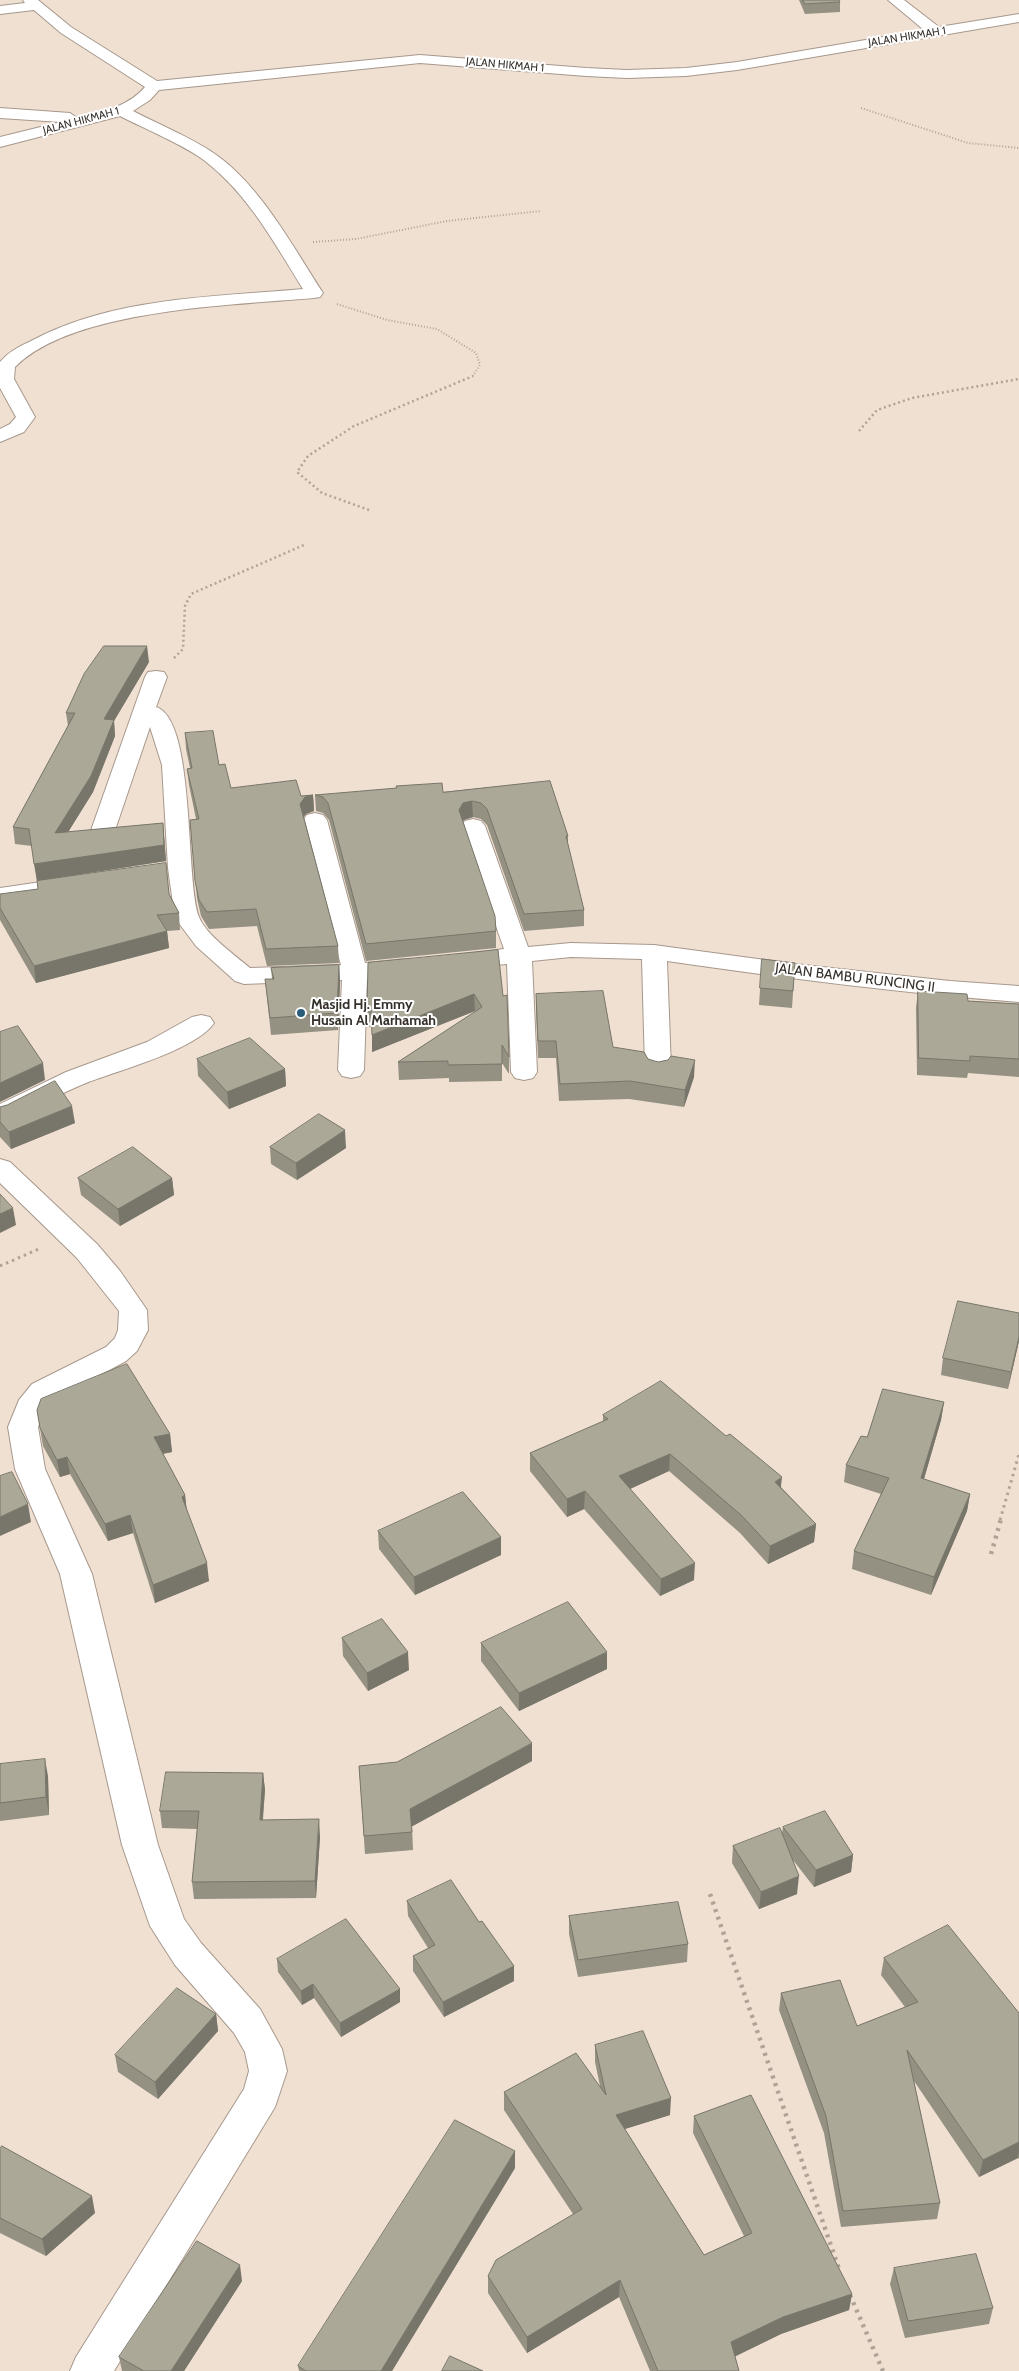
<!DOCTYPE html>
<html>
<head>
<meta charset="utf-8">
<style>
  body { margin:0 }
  canvas { display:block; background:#f0e0d2 }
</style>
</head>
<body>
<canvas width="1019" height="2371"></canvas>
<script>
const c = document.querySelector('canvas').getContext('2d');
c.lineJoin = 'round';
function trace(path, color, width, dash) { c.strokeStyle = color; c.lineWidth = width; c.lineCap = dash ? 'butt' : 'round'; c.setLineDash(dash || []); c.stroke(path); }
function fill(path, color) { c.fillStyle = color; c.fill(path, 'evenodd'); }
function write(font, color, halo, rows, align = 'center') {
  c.font = font + ' Cabin,sans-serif'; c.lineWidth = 4; c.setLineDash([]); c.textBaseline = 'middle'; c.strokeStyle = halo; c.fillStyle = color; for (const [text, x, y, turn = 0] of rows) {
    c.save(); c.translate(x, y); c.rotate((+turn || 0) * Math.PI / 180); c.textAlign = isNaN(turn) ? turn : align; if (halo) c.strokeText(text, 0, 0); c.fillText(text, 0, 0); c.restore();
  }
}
const minor = new Path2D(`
  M23,0H38L71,27L157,81L420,55L586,68L627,70L686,68L737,62L924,30L888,0H904L939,27L1019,14V22L737,70L686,76L627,78L586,76L420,63L159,90L150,100L133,111C160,125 190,137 215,154C260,185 293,247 323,293L320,297L314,298C235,305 72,309 15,367L14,379L35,417L24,432L0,442V429L10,424L16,417L0,388V362C8,352 20,346 31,341C113,297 213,297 303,289C275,244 248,194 205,161C184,145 145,129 120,116L0,147V137L61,122L0,118V108L70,113L77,118C102,112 128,107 145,87L61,33L34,10L0,14V6L25,3Z
  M156,671L164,672L167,677L156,707C196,719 185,881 199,917C206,935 236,956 250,968L341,965L303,820L307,815L315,813L323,815L327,820L365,963L406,959L415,961L418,966L415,971L367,978L364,1070L360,1076L351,1078L342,1076L338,1070L342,980L244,984L235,981L196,946L175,918L168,868L162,765L150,727L113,836L109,841L101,843L93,841L89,836L145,677L148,672Z
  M473,819L481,821L485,826L528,947L571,943L654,945L795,964L950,981L1019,986V1002C901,993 784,978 667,961L671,1069L667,1075L658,1077L649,1075L645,1069L642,959L571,957L532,961L537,1072L533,1078L524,1080L515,1078L511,1072L507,964L461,968L452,966L449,961L452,956L504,949L461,826L465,821Z
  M75,877L83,879L87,884L83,889L0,902V888Z
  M201,1015L210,1017L214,1023C196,1050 117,1071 86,1083C59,1094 34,1108 9,1121L0,1123V1104L66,1072L147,1042L192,1017Z
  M0,1159L10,1162L97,1244L120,1271L147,1310L148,1330L137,1351L126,1361L54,1400L44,1412L38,1427L45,1469L92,1574L158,1845L184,1919L201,1943L260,2009L282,2049L287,2071L275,2107L114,2371H70L76,2357L244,2089L249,2071L245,2052L234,2033L175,1965L150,1926L122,1845L60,1574L15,1469L8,1427L19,1400L32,1384L106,1347L115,1338L118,1330L119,1311L77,1258L0,1183Z`);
trace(minor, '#a7988c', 2);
trace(new Path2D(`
  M861,108L968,143L1019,148
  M313,242L356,239L447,221L541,211
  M337,304L387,320L437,329L476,353L480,365L472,377`), '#afa398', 2, [1, 2]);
trace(new Path2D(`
  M859,431L877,410L912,398L1019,379
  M369,510L322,493L297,472L308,456L354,426L473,376
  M174,658L183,649L185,606L191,594L304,545`), '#afa398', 2.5, [2, 3]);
trace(new Path2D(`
  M0,1266L41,1248
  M1000,1520L1019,1454`), '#afa398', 3, [2.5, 4]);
trace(new Path2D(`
  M991,1554L1001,1519
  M710,1894L839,2269
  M850,2295L883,2371`), '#afa398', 4.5, [3, 5]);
fill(minor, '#fff');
fill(new Path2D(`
  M799,0H839L840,2V12L805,14Z
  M149,662L114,721L115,736L93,792L68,832L163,823L166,861L37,881L32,846L15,844L13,827L68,726L66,713Z
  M185,733L219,765L231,788L301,796L313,795L314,811L306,814L304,817L338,946L339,963L267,966L257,926L209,929L201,916L197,898L190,820L196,819L189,785L187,769L190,768L186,749Z
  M550,781L568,836V846L584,910V926L524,931L487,825L481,819L473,817L464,820L463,821L496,931V948L366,961L329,820L323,813L316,811L315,795L443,792Z
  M0,894H169L179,913L180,930L167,931L169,948L36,983L0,920Z
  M498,950L509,1057V1074L502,1063V1081L449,1082V1078L399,1080L398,1062L475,1012V1011L372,1052V1027H367V1010Z
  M762,959L795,963L792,1008L759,1005Z
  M339,965L340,982L338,1030L271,1035L265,979H272L271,968Z
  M918,991L968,1001L1019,1004V1077L968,1073L967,1078L917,1075L916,1008Z
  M536,994L613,1047L648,1059L694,1077L684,1107L629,1099L559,1101L556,1058H538L536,1011Z
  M197,1059L285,1069L286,1086L229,1109L198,1076Z
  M0,1107L75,1123L11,1149L0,1137Z
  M270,1147L346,1148L297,1180L271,1164Z
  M78,1178H172L174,1195L120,1226L81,1195Z
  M1019,1313V1341L1008,1389L941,1375L943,1358Z
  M944,1402L941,1420L924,1479L970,1494L967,1511L931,1595L852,1569L854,1551L881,1494L844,1482L846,1465L867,1437Z
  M37,1410L170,1434L172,1452L163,1454L185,1495L187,1512L209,1581L155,1603L133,1533L108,1541L70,1474L60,1477L43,1446Z
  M603,1415L781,1487L816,1524L814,1542L768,1564L740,1533L669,1471L630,1489L694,1580L660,1596L584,1509L567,1517L530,1471V1453L603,1422Z
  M378,1531L501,1537V1555L415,1595L379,1549Z
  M342,1638L409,1670L368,1691L343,1656Z
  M481,1643L607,1669L519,1711L481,1661Z
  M532,1761L412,1826L413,1850L365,1854L359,1766Z
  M0,1764L48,1776L49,1815L0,1821Z
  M263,1773L265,1790L263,1820L320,1837L316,1898L194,1899L192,1882L197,1829L162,1828L160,1811Z
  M783,1827L853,1855L851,1872L814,1887L793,1860L797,1894L759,1909L732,1863L733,1846L782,1833Z
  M407,1901L479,1922L514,1966V1981L444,2017L413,1971V1956L428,1948L408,1916Z
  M569,1916L688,1944L687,1962L578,1977L569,1934Z
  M884,1958L1019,2013V2159L1018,2158L979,2177L914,2081L940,2203L937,2219L841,2227L824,2133L779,2010L781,1993L857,2026L905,2007L881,1975Z
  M277,1959L400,1989V2002L341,2037L314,1998L302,2005L278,1972Z
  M216,2014L218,2031L158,2099L118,2072L115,2055Z
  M595,2045L670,2115L625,2129L704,2255L744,2236L693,2133L694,2116L852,2294L849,2310L781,2334L735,2356L739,2371H650L619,2297L527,2353L488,2293V2276L573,2214L504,2110V2092L600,2086L595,2062Z
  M0,2149L95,2213L46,2256L0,2233Z
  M515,2168L392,2371H299L298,2366Z
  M894,2268L993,2308L989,2324L905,2338L890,2284Z
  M242,2281L184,2371H122L119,2357Z`), '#949082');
fill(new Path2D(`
  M147,646L149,662L114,721L115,736L93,792L57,850L55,833L104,719Z
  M313,795L314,811L306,814L301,820L300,804L305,797Z
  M472,801L473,817L464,820L459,827V810L463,803Z
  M163,823L166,861L37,881L34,864Z
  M167,931L169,948L36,983L34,966Z
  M339,965L340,982L338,1030L337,1013Z
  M474,994L475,1011L372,1052V1035Z
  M695,1060L694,1077L684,1107L685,1090Z
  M43,1063L45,1080L0,1102V1083Z
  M285,1069L286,1086L229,1109L227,1092Z
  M72,1106L75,1123L11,1149L9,1132Z
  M345,1130L346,1148L297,1180L296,1163Z
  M172,1178L174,1195L120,1226L118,1209Z
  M13,1208L16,1225L0,1233V1214Z
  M1019,1337V1341L1008,1389L1011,1372Z
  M944,1402L941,1420L919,1496L921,1478Z
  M170,1434L172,1452L156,1455L154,1437Z
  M670,1454L669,1471L619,1494V1476Z
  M67,1457L70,1474L60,1477L57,1460Z
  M782,1477L780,1495L775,1482Z
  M585,1491L584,1509L567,1517V1499Z
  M970,1494L967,1511L931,1595L934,1577Z
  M185,1495L187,1513L182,1497Z
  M28,1504L31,1522L0,1536V1517Z
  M130,1515L133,1533L108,1541L105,1524Z
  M816,1524L814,1542L768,1564L770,1546Z
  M501,1537V1555L415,1595L414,1577Z
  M207,1563L209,1581L155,1603L153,1585Z
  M695,1563L694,1580L660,1596L661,1579Z
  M408,1652L409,1670L368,1691L367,1673Z
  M607,1652V1669L519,1711V1693Z
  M532,1743V1761L411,1827L410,1809Z
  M45,1759L48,1776L49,1815L46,1797Z
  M263,1773L265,1790L261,1837L260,1820Z
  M319,1819L320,1837L316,1898L315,1881Z
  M853,1855L851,1872L814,1887L816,1870Z
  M799,1876L797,1894L759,1909L761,1892Z
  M514,1966V1981L444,2017L443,2002Z
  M313,1984L314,1998L302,2005L301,1991Z
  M400,1989V2002L341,2037L340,2023Z
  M216,2014L218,2031L158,2099L155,2082Z
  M671,2098L670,2115L615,2132L616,2115Z
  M1019,2142V2151L1018,2158L979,2177L983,2160Z
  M515,2151V2168L392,2371H381Z
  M92,2196L95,2213L46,2256L42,2239Z
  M240,2265L242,2281L184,2371H171Z
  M620,2280L619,2297L527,2353V2337Z
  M852,2294L849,2310L781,2334L730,2359L731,2342L783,2317Z`), '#78766a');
const building = new Path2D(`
  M803,0H839L840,2L805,4Z
  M104,646H147L104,719L114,720L91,776L55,833L163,823L164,845L34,864L29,829L13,827L75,713H66L84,674Z
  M213,731L219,765L225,764L231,788L296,780L301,796L313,795L305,797L300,804L338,946L266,949L256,909L207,912L199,900L195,881L190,820L199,819L187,769L192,768L185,733Z
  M550,781L568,836H566L584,910L524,914L487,809L481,803L472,801L463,803L459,810L495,916L496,931L366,944L328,803L323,797L315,795L397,788L396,786L442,783L443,792Z
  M166,863L169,894L179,913L157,915L167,931L34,966L0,908V894L38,889L37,881Z
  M498,950L503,996L507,995L509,1057L502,1045V1064L448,1065V1061L398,1062L482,1007L474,994L372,1035L371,1010H367L368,963Z
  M762,959L795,963L793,991L760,988Z
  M339,965L337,1013L270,1018L265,979H274L271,968Z
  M603,991L613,1047L644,1052L648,1059L658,1062L668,1060L671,1056L695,1060L685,1090L630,1081L560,1084L556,1041H538L536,994Z
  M918,991L967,994L968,1001L1019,1004V1059L970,1056V1061L919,1058Z
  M18,1026L43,1063L0,1083V1032Z
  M250,1038L285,1069L227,1092L197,1059Z
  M55,1081L72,1106L9,1132L0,1122V1107L7,1105Z
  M319,1114L345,1130L296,1163L270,1147Z
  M133,1147L172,1178L118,1209L78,1178Z
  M0,1194L13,1208L0,1214Z
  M958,1301L1019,1313V1337L1011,1372L943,1358Z
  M127,1364L170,1434L154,1437L185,1495L182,1497L207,1563L153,1585L130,1515L105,1524L67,1457L57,1460L40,1428L37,1410L41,1399Z
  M661,1381L726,1436L730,1434L782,1477L775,1482L816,1524L770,1546L741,1515L670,1454L619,1476L695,1563L661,1579L585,1491L567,1499L530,1453L608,1419L603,1415Z
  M883,1389L944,1402L921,1478L970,1494L934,1577L854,1551L889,1478L846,1465L861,1436L867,1437Z
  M12,1472L28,1504L0,1517V1476Z
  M463,1492L501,1537L414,1577L378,1531Z
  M568,1602L607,1652L519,1693L481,1643Z
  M382,1619L408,1652L367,1673L342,1638Z
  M501,1707L532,1743L410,1809L412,1832L364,1836L359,1766L397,1762Z
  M45,1759L46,1797L0,1803V1764Z
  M166,1772L263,1773L260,1820L319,1819L315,1881L192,1882L199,1811H160Z
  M825,1811L853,1855L816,1870L783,1827Z
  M780,1828L799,1876L761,1892L733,1846Z
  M451,1880L479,1922L482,1921L514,1966L443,2002L413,1956L435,1945L407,1901Z
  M678,1902L688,1944L578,1960L569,1916Z
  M346,1919L400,1989L340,2023L313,1984L301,1991L277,1959Z
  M948,1925L1019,2013V2142L983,2160L907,2050L940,2203L843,2211L826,2116L781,1993L840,1980L857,2026L918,2002L884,1958Z
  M177,1988L216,2014L155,2082L115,2055Z
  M643,2031L671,2098L616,2115L704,2255L752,2233L694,2116L751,2095L852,2294L783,2317L731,2342L739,2371H658L620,2280L527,2337L488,2276L496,2260L582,2209L504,2092L576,2053L606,2095L595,2045Z
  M455,2120L515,2151L381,2371H306L298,2366Z
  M2,2146L92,2196L42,2239L0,2218V2149Z
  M197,2241L240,2265L171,2371H144L119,2357Z
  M976,2254L993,2308L908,2321L894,2268Z
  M450,2356L483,2371H442Z`);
fill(building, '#aca897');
trace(building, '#78766a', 1);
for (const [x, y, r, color] of [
  [301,1013,5,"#295c79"]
]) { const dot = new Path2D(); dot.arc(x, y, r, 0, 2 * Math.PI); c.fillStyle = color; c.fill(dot); trace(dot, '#fff', 2); }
write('11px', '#36302b', '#fff', [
  ["JALAN HIKMAH 1",907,37,-9],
  ["JALAN HIKMAH 1",505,65,5],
  ["JALAN HIKMAH 1",81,121,-15]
]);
write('14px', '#36302b', '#fff', [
  ["JALAN BAMBU RUNCING II",855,978,7]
]);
write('bold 14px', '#36302b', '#fff', [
  ["Masjid Hj. Emmy",311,1005],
  ["Husain Al Marhamah",311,1021]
], 'left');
</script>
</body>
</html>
